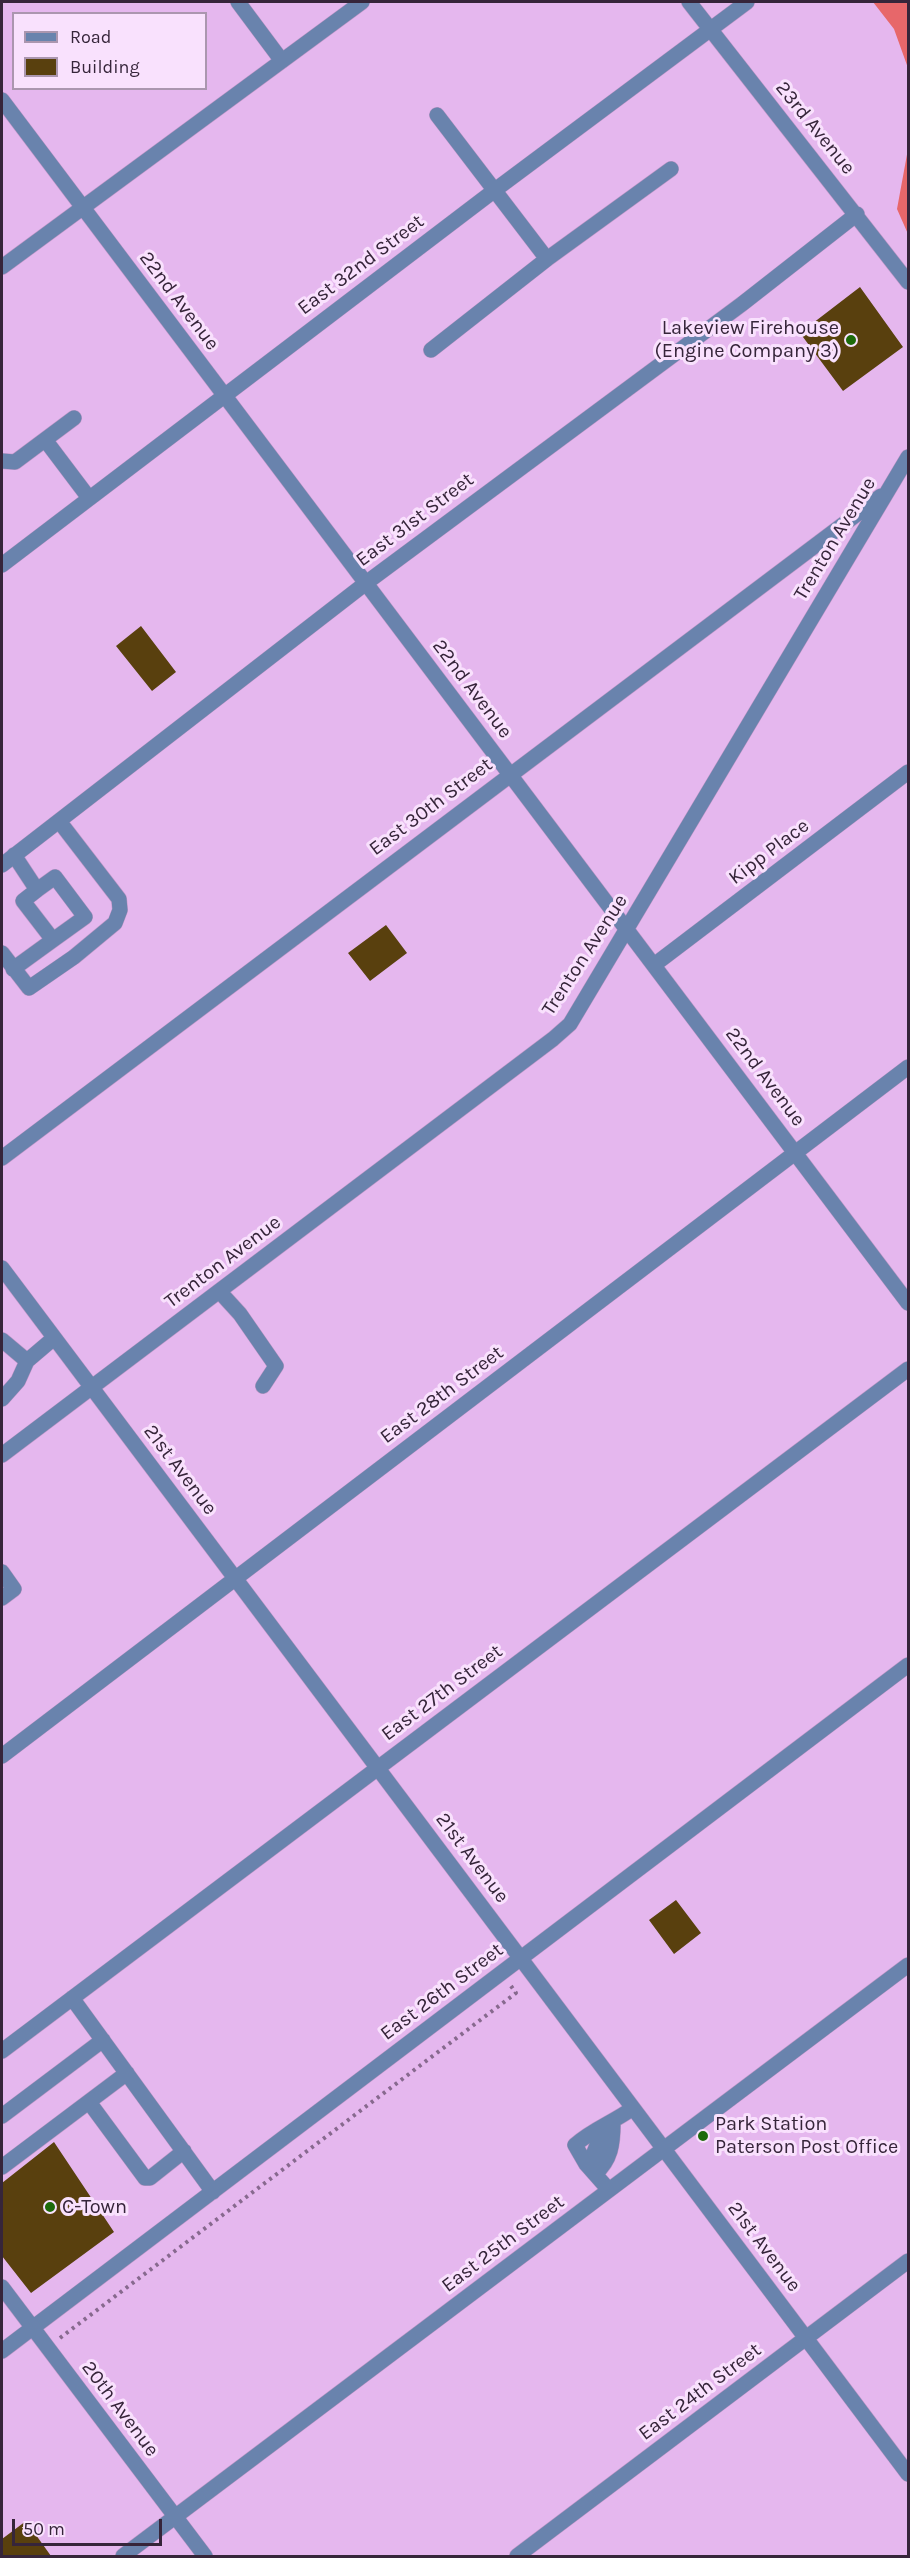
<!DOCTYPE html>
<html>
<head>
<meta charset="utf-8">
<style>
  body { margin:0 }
  #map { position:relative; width:910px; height:2558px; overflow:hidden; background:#e5b7ee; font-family:Karla,sans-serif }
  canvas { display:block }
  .frame { position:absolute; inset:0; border:3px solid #36253a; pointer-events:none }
  .legend { position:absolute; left:12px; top:12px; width:195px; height:78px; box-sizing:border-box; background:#f9e1fd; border:2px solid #ab96af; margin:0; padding:8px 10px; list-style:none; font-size:18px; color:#36253a }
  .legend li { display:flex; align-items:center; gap:12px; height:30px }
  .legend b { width:30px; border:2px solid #ab96af }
  .scale { position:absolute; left:12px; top:2519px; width:150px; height:27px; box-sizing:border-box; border:3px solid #36253a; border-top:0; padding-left:8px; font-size:18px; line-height:21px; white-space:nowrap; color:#36253a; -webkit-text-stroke:4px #f9e1fd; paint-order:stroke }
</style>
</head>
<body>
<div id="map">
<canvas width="910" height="2558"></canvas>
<div class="frame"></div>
<ul class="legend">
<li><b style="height:8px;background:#6983ad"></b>Road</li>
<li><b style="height:16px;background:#59400e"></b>Building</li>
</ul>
<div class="scale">50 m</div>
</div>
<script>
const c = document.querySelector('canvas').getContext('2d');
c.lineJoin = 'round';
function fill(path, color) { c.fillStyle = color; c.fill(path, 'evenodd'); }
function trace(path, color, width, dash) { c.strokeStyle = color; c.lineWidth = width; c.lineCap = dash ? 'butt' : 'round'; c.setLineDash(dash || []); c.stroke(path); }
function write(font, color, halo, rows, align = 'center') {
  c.font = font + ' Karla,sans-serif'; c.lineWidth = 6; c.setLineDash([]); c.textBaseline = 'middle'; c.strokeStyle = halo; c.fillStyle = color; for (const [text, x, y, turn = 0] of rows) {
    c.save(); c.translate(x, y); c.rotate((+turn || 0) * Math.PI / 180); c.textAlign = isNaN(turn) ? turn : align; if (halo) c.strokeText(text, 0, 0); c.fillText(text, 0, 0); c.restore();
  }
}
fill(new Path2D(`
  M873,2H908V68L894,29Z
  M908,149V234L897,209Z`), '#e7676a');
fill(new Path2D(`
  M860,287L903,347L843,391L800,333Z
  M141,626L176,672L152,691L116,646Z
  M386,925L407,953L370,981L348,953Z
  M676,1900L701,1933L674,1954L649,1920Z
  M54,2142L114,2232L31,2293L2,2256V2183Z
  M26,2521L51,2556H2V2539Z`), '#59400e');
const minor = new Path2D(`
  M238,2L282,61
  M689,2L908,282
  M2,100L908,1303
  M547,259L671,169
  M2,267L362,2
  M431,350L547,259L437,115
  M46,441L89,498
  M2,461L15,462L74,418
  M2,565L495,190L747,2
  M14,855L37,890L23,901L53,940L85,917L55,877L37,890
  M2,865L366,583L742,304L857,214
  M2,953L29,988L74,957L115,923L120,910L119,899L59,821
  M654,965L908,772
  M13,969L53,940
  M2,1158L881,496
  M2,1268L908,2474
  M219,1291L240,1314L276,1366L263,1386
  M2,1340L27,1361
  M2,1399L18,1381L27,1361L54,1338
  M2,1455L553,1039L570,1024L908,457
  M2,1572L14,1589L2,1598
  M2,1756L908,1067
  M72,1998L213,2192
  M2,2051L908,1369
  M89,2102L145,2178H150L184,2151
  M2,2116L103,2040
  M2,2167L127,2073
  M595,2173L591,2160L599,2140L613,2123
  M595,2174C611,2160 613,2144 613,2123
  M609,2190L586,2164L575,2145C593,2129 614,2122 633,2108
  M2,2287L205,2556
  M2,2351L908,1665
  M123,2556L908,1965
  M517,2556L908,2261`);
trace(minor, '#be97c6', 16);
trace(new Path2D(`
  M60,2338L516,1993L511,1986`), '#87698e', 4, [3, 4.5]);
trace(minor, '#6983ad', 15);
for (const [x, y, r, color] of [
  [851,340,6,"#1d6a0a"],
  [703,2136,6,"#1d6a0a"],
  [50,2207,6,"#1d6a0a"]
]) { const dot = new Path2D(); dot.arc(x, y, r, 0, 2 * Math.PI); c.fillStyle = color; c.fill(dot); trace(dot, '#f9e1fd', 2); }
write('20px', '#36253a', '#f9e1fd', [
  ["23rd Avenue",815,128,51],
  ["East 32nd Street",361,265,-37],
  ["22nd Avenue",179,301,53],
  ["East 31st Street",415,520,-37],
  ["Trenton Avenue",835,539,-59],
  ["22nd Avenue",472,689,53],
  ["East 30th Street",431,807,-37],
  ["Kipp Place",769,852,-37],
  ["Trenton Avenue",585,955,-57],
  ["22nd Avenue",765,1077,53],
  ["Trenton Avenue",223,1262,-37],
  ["East 28th Street",442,1395,-37],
  ["21st Avenue",180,1470,53],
  ["East 27th Street",442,1693,-37],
  ["21st Avenue",472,1858,53],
  ["East 26th Street",442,1992,-37],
  ["East 25th Street",503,2244,-37],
  ["21st Avenue",764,2247,53],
  ["East 24th Street",700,2392,-37],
  ["20th Avenue",120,2409,53]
]);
write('20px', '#36253a', '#f9e1fd', [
  ["Lakeview Firehouse",839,328,"right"],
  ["(Engine Company 3)",839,351,"right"],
  ["Park Station",715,2124],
  ["Paterson Post Office",715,2147],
  ["C-Town",62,2207]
], 'left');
</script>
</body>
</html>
